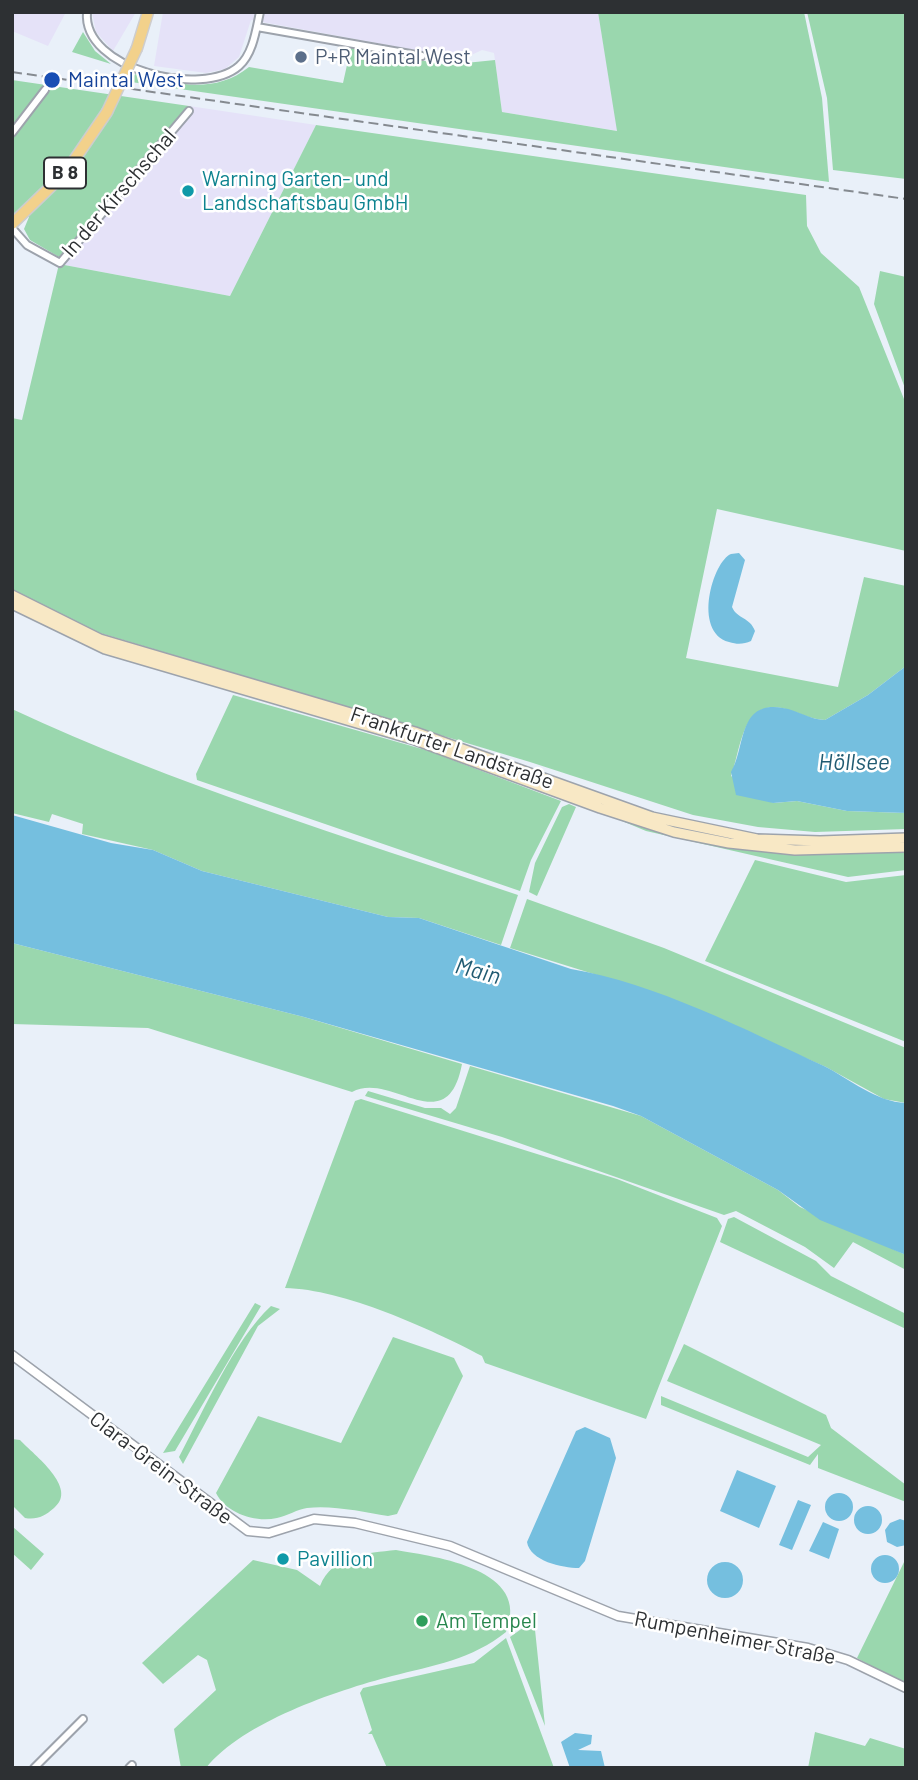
<!DOCTYPE html>
<html>
<head>
<meta charset="utf-8">
<style>
  body { margin:0 }
  #map { position:relative; width:918px; height:1780px; overflow:hidden; background:#e9f0f9; font-family:Barlow,sans-serif }
  canvas { display:block }
  .frame { position:absolute; inset:0; border:14px solid #2d3033; pointer-events:none }
</style>
</head>
<body>
<div id="map">
<canvas width="918" height="1780"></canvas>
<div class="frame"></div>
</div>
<script>
const c = document.querySelector('canvas').getContext('2d');
c.lineJoin = 'round';
function fill(path, color) { c.fillStyle = color; c.fill(path, 'evenodd'); }
function trace(path, color, width, dash) { c.strokeStyle = color; c.lineWidth = width; c.lineCap = dash ? 'butt' : 'round'; c.setLineDash(dash || []); c.stroke(path); }
function write(font, color, halo, rows, align = 'center') {
  c.font = font + ' Barlow,sans-serif'; c.lineWidth = 5; c.setLineDash([]); c.textBaseline = 'middle'; c.strokeStyle = halo; c.fillStyle = color; for (const [text, x, y, turn = 0] of rows) {
    c.save(); c.translate(x, y); c.rotate((+turn || 0) * Math.PI / 180); c.textAlign = isNaN(turn) ? turn : align; if (halo) c.strokeText(text, 0, 0); c.fillText(text, 0, 0); c.restore();
  }
}
fill(new Path2D(`
  M12,12H66L48,46L12,31Z
  M92,12H136L113,51L96,32Z
  M163,12H598L618,131L502,112L494,53L482,50L465,58L453,57L251,20L239,57L225,69L206,73L154,66Z
  M189,106L316,125L230,296L59,264V257Z`), '#e5e2f8');
fill(new Path2D(`
  M598,12H804L822,98L829,182L131,82L135,74C175,84 214,95 249,67L343,83L351,47L446,65L495,60L502,112L617,131Z
  M807,12H906V179L833,170L827,98Z
  M83,32L95,51L111,64L72,52Z
  M12,80L189,106L59,257L30,240L24,229L29,217L22,210L12,218Z
  M316,125L806,195L807,226L821,253L859,287L906,404V551L717,509L686,658L838,687L864,577L906,586V666L868,695L825,720C811,720 796,711 782,708C741,700 741,751 731,776L773,803L797,801L847,811L906,813V829L815,832L758,827L693,815L530,762L100,633L12,589V418L22,420L59,264L230,296Z
  M880,271L906,277V391L874,304Z
  M233,695L429,751L561,801L531,860L520,891L197,780L196,774Z
  M12,709C175,785 347,837 518,895L501,945L419,918L388,917L202,871L153,850L82,834L83,824L52,814L49,822L12,813Z
  M579,803L729,845L906,850V870L848,877L646,831Z
  M569,804L576,807L537,896L529,892L535,863L562,807Z
  M755,860L846,882L906,875V1042L705,961Z
  M527,899L664,948L906,1048V1103L884,1099L826,1067L658,994L510,948Z
  M12,943L304,1017L462,1064C447,1143 391,1070 352,1092L148,1028L12,1024Z
  M470,1066L641,1116L778,1190L800,1207L906,1255V1270L853,1242L834,1268L805,1247L736,1211L724,1215L502,1137L365,1096L368,1091L425,1108H441L450,1114L456,1108Z
  M361,1099L617,1179L717,1218L722,1226L646,1419L485,1363L482,1356C431,1329 343,1289 285,1288L355,1101Z
  M734,1217L816,1261L831,1276L906,1314V1329L720,1242L728,1219Z
  M255,1303L261,1306L175,1451L163,1453Z
  M271,1306L280,1309L258,1326L183,1464L179,1457C203,1412 234,1340 271,1306Z
  M393,1337L454,1358L463,1376L397,1514L388,1516C363,1512 333,1505 307,1508C298,1509 287,1516 277,1518C255,1523 226,1513 216,1493L258,1416L341,1443Z
  M684,1344L826,1415L831,1428L906,1485V1502L818,1468V1454L810,1465L661,1405V1396L808,1457L821,1445L667,1381Z
  M12,1439L20,1440C34,1455 79,1488 54,1508C45,1516 37,1520 25,1518L12,1505Z
  M13,1527L44,1554L31,1570L12,1553Z
  M396,1550C437,1557 532,1569 506,1632C473,1659 432,1666 392,1676C335,1691 243,1722 206,1768H181L174,1729L216,1690L207,1660L198,1655L163,1684L142,1663L253,1560L297,1570L320,1586C332,1555 367,1553 396,1550Z
  M906,1558V1686L857,1658Z
  M534,1620L545,1726L510,1637Z
  M506,1638L554,1768H387L372,1734H368L372,1730L360,1693L363,1688L474,1663Z
  M815,1732L865,1746L870,1738L906,1749V1768H808Z`), '#9ad7ae');
fill(new Path2D(`
  M731,554L739,553L745,560L732,607C737,619 750,617 755,631L751,641C744,644 738,645 729,642C692,632 713,561 731,554Z
  M906,666V813L847,811L797,801L773,803L736,795L731,772C746,748 737,700 783,708C797,710 811,720 825,720L868,695Z
  M12,815L111,843L153,850L202,871L388,917L419,918L571,969C655,983 746,1030 824,1066C850,1079 876,1102 906,1103V1255L820,1220L778,1190L641,1116L613,1106L304,1017L12,943Z
  M585,1427L610,1438L616,1458L585,1561L579,1568C562,1568 530,1561 527,1542L576,1431Z
  M737,1470L776,1486L759,1528L720,1511Z
  M825 1507a14 14 0 1 1 28 0a14 14 0 1 1-28 0Z
  M798,1500L811,1505L792,1550L779,1545Z
  M854 1520a14 14 0 1 1 28 0a14 14 0 1 1-28 0Z
  M900,1519L906,1521V1545L897,1547L887,1542L885,1530L890,1523Z
  M823,1522L839,1529L829,1559L809,1551Z
  M871 1569a14 14 0 1 1 28 0a14 14 0 1 1-28 0Z
  M707 1580a18 18 0 1 1 36 0a18 18 0 1 1-36 0Z
  M575,1733L592,1735L591,1744L578,1750L601,1751L605,1768H570L561,1742Z`), '#75bfdf');
const minor = new Path2D(`
  M87,12C82,70 203,98 239,66C253,54 256,30 260,12
  M257,27L422,56
  M12,133L45,90
  M12,228L27,245L60,263L189,111
  M34,1768L83,1719
  M129,1768L132,1765`);
const tertiary = new Path2D(`
  M12,1355L248,1531L269,1533L314,1519L355,1523L450,1546L618,1616L808,1648L848,1660L906,1688`);
const secondary = new Path2D(`
  M12,595L100,639L415,732L652,817L757,839L820,841L906,838
  M12,604L105,649L415,740L600,808L674,832L729,843L795,850L906,847`);
const primary = new Path2D(`
  M137,48L148,12
  M12,224L66,172L107,112`);
trace(minor, '#9da3ac', 10);
trace(tertiary, '#9da3ac', 11);
trace(secondary, '#9da3ac', 12);
trace(primary, '#cdcdce', 13);
trace(minor, '#fff', 6);
trace(tertiary, '#fff', 8);
trace(secondary, '#f8e8c5', 9);
trace(primary, '#f2d18b', 10);
trace(new Path2D(`
  M12,72L906,199`), '#858a90', 2, [10, 5]);
const primaryBridge = new Path2D(`
  M107,112L137,48`);
trace(primaryBridge, '#cdcdce', 13, []);
trace(primaryBridge, '#f2d18b', 10);
for (const [x, y, r, color] of [
  [301,57,7,"#5c6f8a"],
  [52,80,9,"#1a4fb4"],
  [188,191,7,"#0f9aa8"],
  [283,1559,7,"#0f9aa8"],
  [422,1621,7,"#2e9e5b"]
]) { const dot = new Path2D(); dot.arc(x, y, r, 0, 2 * Math.PI); c.fillStyle = color; c.fill(dot); trace(dot, '#fff', 2.5); }
for (const [x, y, w] of [
  [65,173,42]
]) { const box = new Path2D(); box.roundRect(x - w / 2, y - 15.5, w, 31, 5); c.fillStyle = '#fff'; c.fill(box); trace(box, '#2d3033', 2); }
write('bold 19px', '#2d3033', null, [
  ["B 8",65,173]
]);
write('21px', '#4e5e75', '#fff', [
  ["P+R Maintal West",315,57]
], 'left');
write('21px', '#164399', '#fff', [
  ["Maintal West",68,80]
], 'left');
write('21px', '#0d838f', '#fff', [
  ["Warning Garten- und",202,179],
  ["Landschaftsbau GmbH",202,203],
  ["Pavillion",297,1559]
], 'left');
write('21px', '#2d3033', '#fff', [
  ["In der Kirschschal",119,193,-49],
  ["Frankfurter Landstraße",452,748,19],
  ["Clara-Grein-Straße",161,1468,37],
  ["Rumpenheimer Straße",735,1638,11]
]);
write('21px', '#27864d', '#fff', [
  ["Am Tempel",436,1621]
], 'left');
write('italic 23px', '#215b72', '#fff', [
  ["Höllsee",854,762],
  ["Main",478,971,15]
]);
</script>
</body>
</html>
